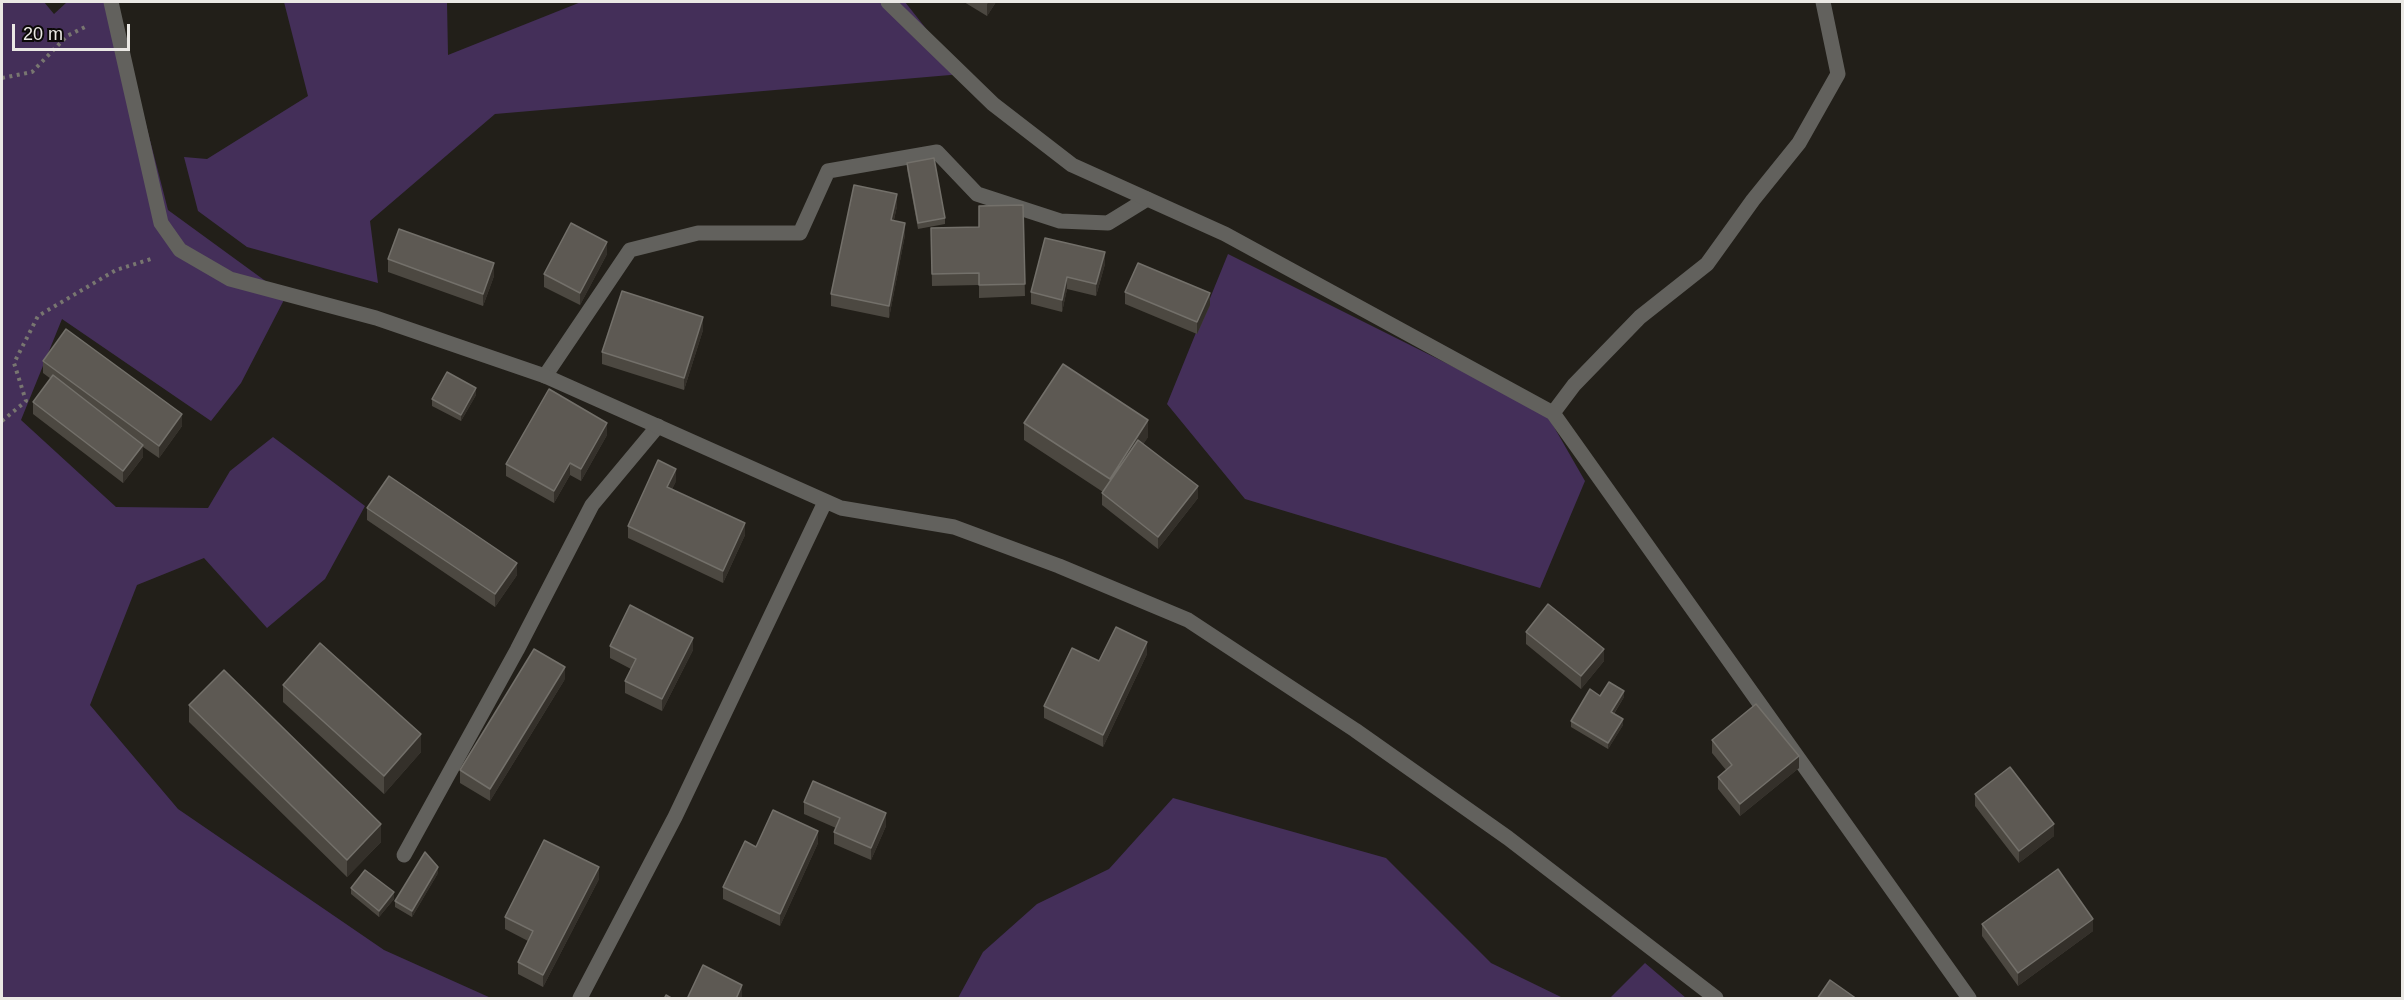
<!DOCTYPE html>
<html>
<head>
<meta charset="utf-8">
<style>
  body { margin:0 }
  #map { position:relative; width:2404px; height:1000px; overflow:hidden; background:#221f19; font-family:Helvetica,sans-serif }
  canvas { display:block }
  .frame { position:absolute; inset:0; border:3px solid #eae8e4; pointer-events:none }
  .scale { position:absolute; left:12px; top:24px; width:118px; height:27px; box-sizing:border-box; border:3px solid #eae8e4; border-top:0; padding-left:8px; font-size:18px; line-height:21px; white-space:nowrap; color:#eae8e4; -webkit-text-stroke:4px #0b0907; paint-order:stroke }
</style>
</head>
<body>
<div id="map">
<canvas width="2404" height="1000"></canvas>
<div class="frame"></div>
<div class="scale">20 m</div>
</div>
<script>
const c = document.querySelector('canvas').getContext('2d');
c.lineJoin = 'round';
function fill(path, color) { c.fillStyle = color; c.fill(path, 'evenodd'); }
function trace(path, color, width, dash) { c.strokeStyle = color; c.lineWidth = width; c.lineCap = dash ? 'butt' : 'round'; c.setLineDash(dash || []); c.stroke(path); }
fill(new Path2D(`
  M2,2H44L54,14L67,2H111L135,82L168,210L286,296L241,383L211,421L62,319L21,420L116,507L208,508L230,471L273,437L365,506L325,579L267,628L204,558L137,585L90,705L178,809L384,950L491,998H2Z
  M284,2H447L448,55L581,2H905L962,74L495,114L370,221L378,283L247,247L198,211L184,157L207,159L308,96Z
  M1228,254L1546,413L1585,481L1540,588L1245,499L1167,404Z
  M1173,798L1386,858L1491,963L1563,998H958L983,952L1037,904L1109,869Z
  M1645,963L1686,998H1610Z`), '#442f59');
trace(new Path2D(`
  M2,78L32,72L67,36L87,26
  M2,421L26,401L14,363L38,316L116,270L154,258`), '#787670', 4, [3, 4.5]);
trace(new Path2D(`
  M545,376L630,250L698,233H800L828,171L937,152L977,194L1060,221L1108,223L1147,199
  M404,855L517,650L592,505L658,426`), '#62615d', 15);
trace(new Path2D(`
  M111,2L161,223L180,250L230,279L376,318L545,376L841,508L954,527L1059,566L1188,620L1355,730L1508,838L1716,998
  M888,2L993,104L1072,165L1225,234L1553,413
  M1823,2L1838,74L1799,143L1753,200L1707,264L1640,317L1574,385L1553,413L1969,998
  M580,998L675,817L825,502`), '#62615d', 15);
fill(new Path2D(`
  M964,2H996L987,16Z
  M907,163L945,218V224L918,229L907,169Z
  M1023,205L1025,296L979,298V285L932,286L931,228L979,227Z
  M897,206L894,220L905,235L889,318L831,306V294Z
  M1045,238L1105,264L1096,296L1067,289L1062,312L1031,304V292Z
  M607,254L580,305L544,287V274Z
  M388,259L494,276L483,306L388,272Z
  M1125,292L1210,305L1197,334L1125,304Z
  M703,330L684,390L602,364V352Z
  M43,361L182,426L159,458L143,447V457L123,483L33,414V402L51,379L43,373Z
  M476,395L461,421L432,406V399Z
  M1024,423L1148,437L1143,444L1198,498L1158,549L1102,505V493L1103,492L1024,440Z
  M607,435L581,481L570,475L554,503L506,476V464Z
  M676,481L672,489L745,535L723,583L628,538V526Z
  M367,508L517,575L495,607L367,520Z
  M1526,632L1604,661L1581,689L1526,644Z
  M610,646L693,650L662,711L625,693V681L631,669L610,658Z
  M1147,654L1103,747L1044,718V706L1099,661Z
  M565,679L490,801L460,783V770Z
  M283,685L421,752L384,794L283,702Z
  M1600,696L1624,697L1614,714L1623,725L1608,749L1571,727V721Z
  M189,705L381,842L347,877L189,722Z
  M1712,740L1799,768L1740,816L1718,789V777L1726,770L1712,753Z
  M1975,794L2054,836L2019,863L1975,806Z
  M804,802L886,826L871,860L834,844V832L836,828L804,814Z
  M818,843L780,926L723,899V887L756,847Z
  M438,873L412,917L395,907V901Z
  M599,879L543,987L518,974V962L528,941L505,929V917Z
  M351,888L394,899L379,917L351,894Z
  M1982,924L2093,931L2018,986L1982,936Z`), '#4c4841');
fill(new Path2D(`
  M989,2H996L987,16V4Z
  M897,194V206L891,232V220Z
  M905,223V235L889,318V306Z
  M607,242V254L580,305V293Z
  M1105,252V264L1096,296V284Z
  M494,263V276L483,306V294Z
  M1067,277V289L1062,312V300Z
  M1210,293V305L1197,334V322Z
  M703,317V330L684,390V378Z
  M476,388V395L461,421V415Z
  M182,414V426L159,458V446Z
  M1148,420V437L1110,496V479Z
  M607,423V435L581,481V469Z
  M143,445V457L123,483V471Z
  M570,463V475L554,503V491Z
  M676,469V481L667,499V487Z
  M1198,486V498L1158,549V537Z
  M745,523V535L723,583V571Z
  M517,563V575L495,607V594Z
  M693,638V650L662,711V699Z
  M1147,642V654L1103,747V735Z
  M1604,649V661L1581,689V676Z
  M565,667V679L490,801V789Z
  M1624,691V697L1611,718V712Z
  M1623,719V725L1608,749V743Z
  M421,734V752L384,794V776Z
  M1799,756V768L1740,816V804Z
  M886,813V826L871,860V848Z
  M381,824V842L347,877V860Z
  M2054,824V836L2019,863V851Z
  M818,831V843L780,926V914Z
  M438,867V873L412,917V911Z
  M599,867V879L543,987V975Z
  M394,892V899L379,917V911Z
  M2093,919V931L2018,986V973Z
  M742,985V999H736Z`), '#34302a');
const building = new Path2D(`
  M934,158L945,218L918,223L907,163Z
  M854,185L897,194L891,220L905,223L889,306L831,294Z
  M1023,205L1025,284L979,285V273L932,274L931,228L979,227V206Z
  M571,223L607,242L580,293L544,274Z
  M399,229L494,263L483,294L388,259Z
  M1045,238L1105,252L1096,284L1067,277L1062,300L1031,292Z
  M1138,263L1210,293L1197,322L1125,292Z
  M622,291L703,317L684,378L602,352Z
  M66,329L182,414L159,446L43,361Z
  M1063,364L1148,420L1110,479L1024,423Z
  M447,372L476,388L461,415L432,399Z
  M53,375L143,445L123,471L33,402Z
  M549,389L607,423L581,469L570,463L554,491L506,464Z
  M1138,440L1198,486L1158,537L1102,493Z
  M658,460L676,469L667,487L745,523L723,571L628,526Z
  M389,476L517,563L495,594L367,508Z
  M1548,604L1604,649L1581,676L1526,632Z
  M630,605L693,638L662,699L625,681L636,659L610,646Z
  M1116,627L1147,642L1103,735L1044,706L1072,648L1099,661Z
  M320,643L421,734L384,776L283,685Z
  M534,649L565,667L490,789L460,770Z
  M224,670L381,824L347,860L189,705Z
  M1609,682L1624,691L1611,712L1623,719L1608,743L1571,721L1590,689L1600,696Z
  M1756,704L1799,756L1740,804L1718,777L1732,765L1712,740Z
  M2010,767L2054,824L2019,851L1975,794Z
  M813,781L886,813L871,848L834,832L840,818L804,802Z
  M773,810L818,831L780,914L723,887L745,841L756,847Z
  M544,840L599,867L543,975L518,962L533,931L505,917Z
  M425,852L438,867L412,911L395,901Z
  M2058,869L2093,919L2018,973L1982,924Z
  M365,870L394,892L379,911L351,888Z
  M703,965L742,985L736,999H687Z
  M1830,980L1857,999H1817Z
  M666,995L673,999H664Z`);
fill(building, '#5d5953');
trace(building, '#73706a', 1.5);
</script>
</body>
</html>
